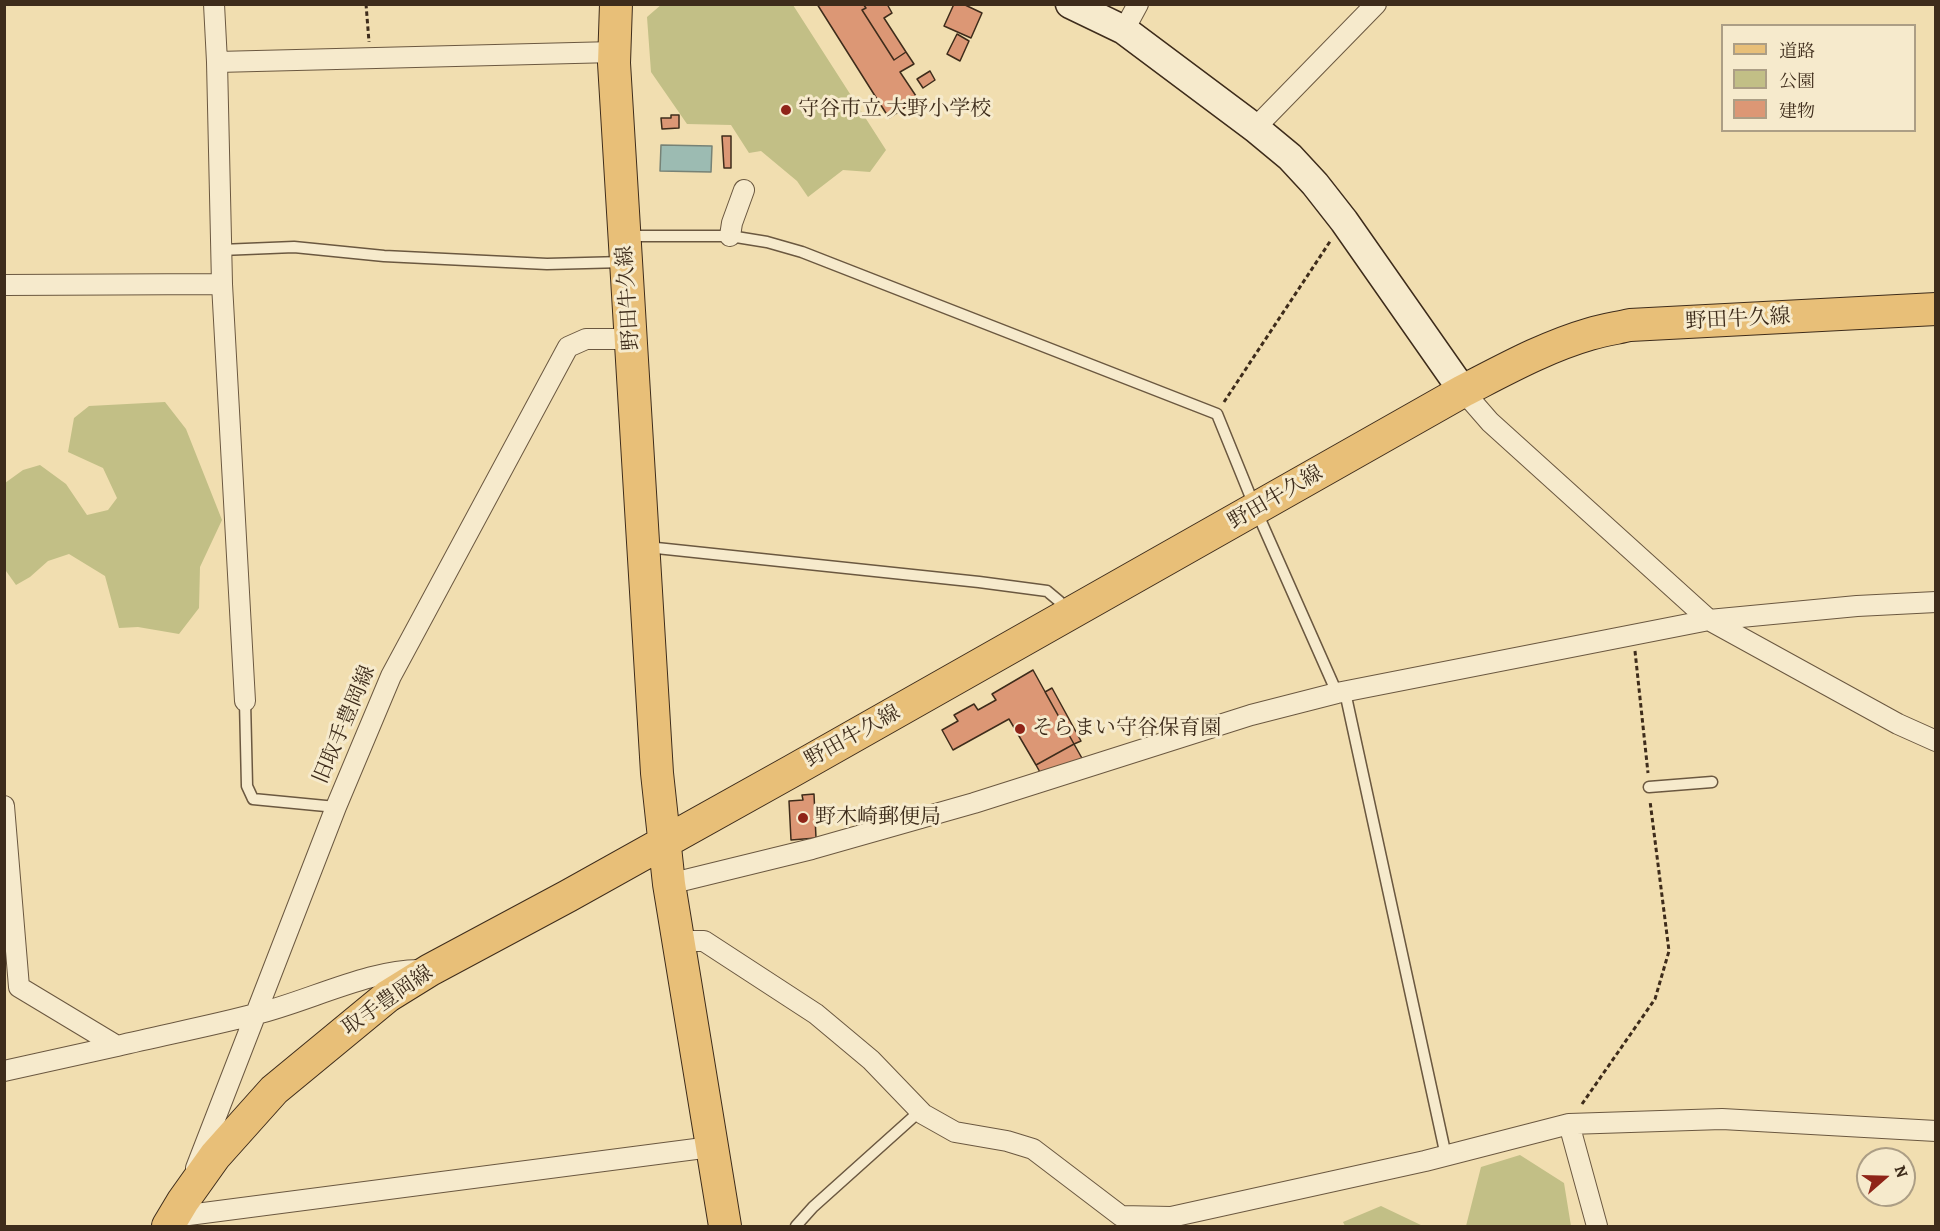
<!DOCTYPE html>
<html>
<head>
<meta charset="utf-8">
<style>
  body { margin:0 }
  #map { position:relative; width:1940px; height:1231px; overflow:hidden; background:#f1deb0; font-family:Alegreya,"Noto Serif JP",serif }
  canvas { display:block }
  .frame { position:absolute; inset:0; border:6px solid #3e2c1b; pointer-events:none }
  .legend { position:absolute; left:1721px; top:24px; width:195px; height:108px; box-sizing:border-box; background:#f6eacc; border:2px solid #ac9e85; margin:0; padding:8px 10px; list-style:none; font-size:18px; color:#3e2c1b }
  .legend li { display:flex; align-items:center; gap:12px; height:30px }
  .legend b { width:30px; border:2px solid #ac9e85 }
  .north { position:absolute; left:1856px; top:1147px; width:60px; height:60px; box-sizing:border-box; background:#f6eacc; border:2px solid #ac9e85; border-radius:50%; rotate:70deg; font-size:16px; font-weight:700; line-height:24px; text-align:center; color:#3e2c1b }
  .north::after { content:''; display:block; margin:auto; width:21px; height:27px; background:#8f2418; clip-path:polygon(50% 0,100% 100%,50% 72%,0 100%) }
</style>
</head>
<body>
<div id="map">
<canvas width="1940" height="1231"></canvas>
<div class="frame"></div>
<ul class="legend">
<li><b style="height:8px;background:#e8bf78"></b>道路</li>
<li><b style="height:16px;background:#c2bf86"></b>公園</li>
<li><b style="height:16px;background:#dc9775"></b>建物</li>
</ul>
<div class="north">N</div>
</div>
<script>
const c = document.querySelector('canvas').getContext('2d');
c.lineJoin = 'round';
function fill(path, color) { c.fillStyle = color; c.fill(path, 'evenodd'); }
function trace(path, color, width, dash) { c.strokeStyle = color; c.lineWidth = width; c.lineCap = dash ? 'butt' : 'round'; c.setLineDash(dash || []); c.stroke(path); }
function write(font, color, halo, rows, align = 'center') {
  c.font = font + ' Alegreya,"Noto Serif JP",serif'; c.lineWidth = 6; c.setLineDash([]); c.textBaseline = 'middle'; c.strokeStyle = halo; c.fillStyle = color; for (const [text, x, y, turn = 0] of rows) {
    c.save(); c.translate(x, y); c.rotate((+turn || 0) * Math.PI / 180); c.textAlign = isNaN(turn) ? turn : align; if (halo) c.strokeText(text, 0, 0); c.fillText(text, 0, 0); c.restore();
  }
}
fill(new Path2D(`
  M662,4L793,5L886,150L870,172L843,170L808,197L797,181L761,151L749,153L731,125L687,124L651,72L647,17Z
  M165,402L186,429L222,520L200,567L199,608L179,634L138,627L119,628L105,576L69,554L48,561L30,577L16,585L6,571L5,483L23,470L40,465L66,484L87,515L108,510L117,498L103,468L68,452L74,418L89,406Z
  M1520,1155L1564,1183L1571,1226H1466L1481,1167Z
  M1381,1206L1423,1226H1345L1343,1222Z`), '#c2bf86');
const water = new Path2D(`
  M661,145L712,146L711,172L660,171Z`);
fill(water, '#9cbbb2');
trace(water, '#768276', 1.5);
const building = new Path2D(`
  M817,4H863L866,8L862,10L894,60L906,52L914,64L900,72L918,99L889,118Z
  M863,4H887L892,13L884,18L906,52L894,60L862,10L866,8Z
  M954,4H963L982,13L971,38L944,26Z
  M957,34L969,41L960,61L947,54Z
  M930,71L935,80L923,88L917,79Z
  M671,115H679V128L662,129L661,118H671Z
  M722,136H731V168H724Z
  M1033,670L1074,744L1036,765L1009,719L953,750L942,730L958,721L954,715L974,704L978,710L996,700L992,694Z
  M1052,688L1081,741L1074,744L1045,692Z
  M1074,744L1083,760L1041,774L1036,765Z
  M814,794L816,838L791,840L789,801L803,800L802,795Z`);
fill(building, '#dc9775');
trace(building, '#3e2c1b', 1.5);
const lane = new Path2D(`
  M626,236H730L767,242L802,252L1217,414L1256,510L1337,693
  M221,250L294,247L384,256L547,264L624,262
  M647,547L979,582L1047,591L1059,601L1067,612
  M1345,692L1446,1156
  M245,701L247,786L253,799L336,807
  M1649,787L1712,782
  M796,1226L813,1207L920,1111`);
const street = new Path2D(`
  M214,4L217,62
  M1124,30L1138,4
  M1255,128L1376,4
  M730,236L732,223L744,190
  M222,284L245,701
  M4,285L222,284L217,62L614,52
  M1463,391L1490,422L1709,620L1898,724L1936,741
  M4,806L19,987L117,1046C163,1035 210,1026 256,1014C307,1002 372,968 423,970
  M669,884L812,849L974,803L1251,715L1337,693L1709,620L1857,606L1936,602
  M678,941H704L816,1014L871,1060L923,1114L955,1132L1007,1141L1033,1149L1121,1216L1171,1217L1425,1161L1569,1124L1722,1119L1936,1131
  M4,1071L117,1046
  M1569,1124L1597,1226
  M196,1168L336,807L391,676L568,347L586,339H632
  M173,1217L711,1147`);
const secondary = new Path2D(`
  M1070,4L1124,30L1255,128L1290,157L1315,184L1344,221L1463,391`);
const primary = new Path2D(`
  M616,4L614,63L657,773L669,884L725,1226
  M168,1226L183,1201L215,1156L274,1090L388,996L430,970L568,896L792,771L1463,391C1504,370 1545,347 1590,334C1603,330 1617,328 1630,325L1936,309`);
trace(lane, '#6b5840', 13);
trace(street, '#6b5840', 22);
trace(secondary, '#3e2c1b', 31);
trace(primary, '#3e2c1b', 34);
trace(new Path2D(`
  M366,4L369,42
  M1224,402L1331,240
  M1635,651L1648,773
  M1582,1104L1655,999L1669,951L1650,801`), '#3e2c1b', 3, [4.5, 3]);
trace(lane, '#f6eacc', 10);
trace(street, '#f6eacc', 20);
trace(secondary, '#f6eacc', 28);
trace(primary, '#e8bf78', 32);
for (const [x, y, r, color] of [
  [786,110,6,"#8f2418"],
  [1020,729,6,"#8f2418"],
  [803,818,6,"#8f2418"]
]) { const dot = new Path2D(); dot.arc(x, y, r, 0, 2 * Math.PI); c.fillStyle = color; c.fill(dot); trace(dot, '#f6eacc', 2); }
write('21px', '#3e2c1b', '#f6eacc', [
  ["守谷市立 大野小学校",798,110],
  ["そらまい守谷保育園",1032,729],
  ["野木崎郵便局",815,818]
], 'left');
write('21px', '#3e2c1b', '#f6eacc', [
  ["野田牛久線",629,298,-94],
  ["野田牛久線",1738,320,-3],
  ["野田牛久線",1276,498,-30],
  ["旧取手豊岡線",345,725,-67],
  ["野田牛久線",853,737,-29],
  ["取手豊岡線",388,1001,-35]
]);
</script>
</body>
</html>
